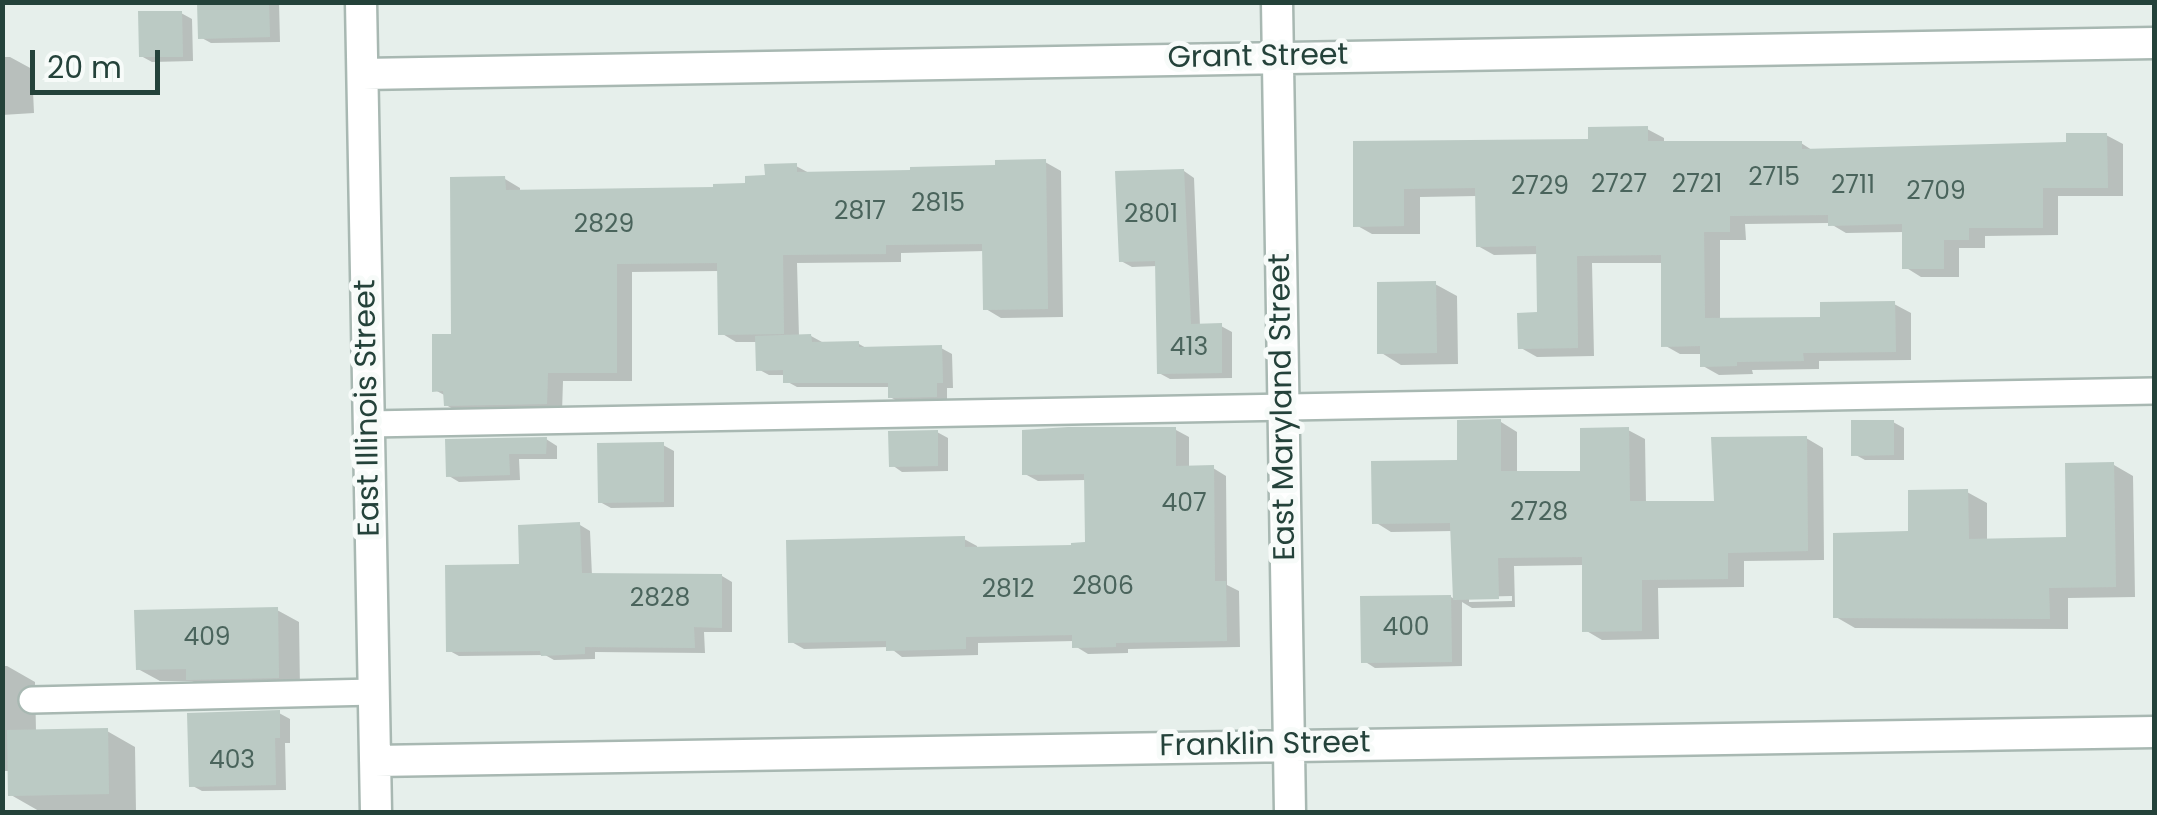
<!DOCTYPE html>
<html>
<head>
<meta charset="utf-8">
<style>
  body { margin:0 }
  #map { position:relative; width:2157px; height:815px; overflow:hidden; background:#e6efeb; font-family:Poppins,sans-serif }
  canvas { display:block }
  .frame { position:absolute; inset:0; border:5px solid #24423a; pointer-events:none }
  .scale { position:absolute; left:30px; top:50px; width:130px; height:45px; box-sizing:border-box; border:5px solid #24423a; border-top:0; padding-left:12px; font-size:30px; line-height:35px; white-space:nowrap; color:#24423a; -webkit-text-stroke:8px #f7fbf9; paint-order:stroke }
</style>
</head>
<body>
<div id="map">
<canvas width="2157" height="815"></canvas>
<div class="frame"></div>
<div class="scale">20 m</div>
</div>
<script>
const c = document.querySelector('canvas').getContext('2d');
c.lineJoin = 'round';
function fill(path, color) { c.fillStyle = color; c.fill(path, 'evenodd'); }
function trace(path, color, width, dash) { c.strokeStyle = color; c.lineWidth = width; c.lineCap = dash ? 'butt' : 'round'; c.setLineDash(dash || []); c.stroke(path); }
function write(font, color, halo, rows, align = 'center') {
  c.font = font + ' Poppins,sans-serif'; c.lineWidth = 10; c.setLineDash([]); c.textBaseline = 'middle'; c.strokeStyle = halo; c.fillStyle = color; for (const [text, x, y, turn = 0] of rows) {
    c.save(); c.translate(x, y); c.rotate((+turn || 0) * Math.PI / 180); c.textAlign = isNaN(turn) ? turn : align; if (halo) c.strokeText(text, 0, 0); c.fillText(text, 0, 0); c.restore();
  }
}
fill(new Path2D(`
  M199,2H279L280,42L211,43L200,37Z
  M181,13L192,19L193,61L152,62L141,56Z
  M2,57H10L32,69L34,113L2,115Z
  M1647,129L1664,138V144L1801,143L1815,152L2068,144L2106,135L2123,144V196H2058V235L1985,236V248H1959V277H1921L1905,267V232L1846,233L1829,223L1745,224L1746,240H1720V321L1822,320L1894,304L1911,313V360L1819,361V369L1752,370L1753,374L1719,375L1703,366L1702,354H1680L1664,345V263H1592L1594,356L1537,357L1521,348L1540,315L1538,254L1494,255L1478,246L1477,196L1420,197V234H1372L1356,225V143L1591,141Z
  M1045,162L1061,171L1063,317L1001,318L986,309L985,251L901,253V262L797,263L799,337L811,336L822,342L859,344L868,349L941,348L952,354L953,388H947V402L901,403L890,397V387H797L786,381V375H769L758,369L757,342H736L721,333L719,271L632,272V381H563L562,412L462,414L446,405V396L435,390L505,179L520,188V192L716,189L748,186L796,166L811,174L998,168Z
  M1184,171L1194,178L1200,326H1221L1232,332V378L1170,379L1159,373L1157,266L1132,267L1121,261Z
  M1435,284L1457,296L1458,364L1401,365L1380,352Z
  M1501,422L1517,432V474L1583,473L1628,430L1645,439L1646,504L1716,503L1806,438L1823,448L1824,560L1744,561V587L1658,588L1659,639L1602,640L1585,630L1584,565L1514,566L1515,607L1472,608L1462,602V666L1375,668L1364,661L1451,597L1456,600L1453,531L1391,532L1375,522L1460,462ZM1512,596V601L1469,602V597Z
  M1893,422L1904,428V460H1865L1854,454Z
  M1176,430L1189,437V468H1213L1226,476L1227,585L1239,591L1240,647L1128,649V653L1088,654L1075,646V641L978,643V655L902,657L889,647L804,649L790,641L964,539L977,546V550L1088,545L1086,480L1038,481L1025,474Z
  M937,432L948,438V471L902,472L892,465Z
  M546,439L557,446V459H519L520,480L459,482L449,476Z
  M663,445L674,451V507L611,508L600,502Z
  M2114,465L2133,476L2135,597L2068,598V629L1855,628L1836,617L1911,534L1967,492L1987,503V541L2069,540Z
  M580,525L590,531L592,576H722L732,582V632H704L705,653L595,652V659L554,660L545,655L459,656L448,650L522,567Z
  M277,610L299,622L300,689L210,691L192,681H160L138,669Z
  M2,666H7L35,682L36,732L107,731L135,747L136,812L39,811L11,795L10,771H2Z
  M279,713L290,719V743H285L286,790L202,791L191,785Z`), '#0003');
fill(new Path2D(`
  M197,2H269L270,37L198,39Z
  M138,11H182L183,57H139Z
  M1648,126V141H1802V149L2066,142V133H2107L2108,188H2043V228H1969V240H1944V269H1902V224L1828,226V215L1730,216V232H1704L1705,318L1820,317V302L1895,301L1896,352L1803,353L1804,361L1737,362V366L1700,367V346L1661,347V255L1577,256L1578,348L1518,349L1517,313L1537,312L1536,246L1476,247L1475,188L1404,189V226L1353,227V141L1588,139V127Z
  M1046,159L1048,309L983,310L982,244L886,245V254L783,255L784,334L718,335L717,263L617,264V373H548L547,404L444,406L443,391L432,392V334H451L450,177L505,176L506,190L713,187V184L745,183V176L765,175L764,164L797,163V172L910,170V167L995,165V160Z
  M1184,169L1191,324L1222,323V373L1157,374L1155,261L1119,262L1115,171Z
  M1436,281L1437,353L1377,354V282Z
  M811,334L812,342L859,341V347L942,345L943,383H937V397L888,398V383H783V370L756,371L755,336Z
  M1501,419V471H1580V428L1629,427L1630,501H1714L1711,437L1807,436L1808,551L1728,553V579L1642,580V631L1582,632V557L1498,558L1499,599L1453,600L1450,523L1372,524L1371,461L1457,460V420Z
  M1851,420H1894V455L1851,456Z
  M1068,427H1176V466L1214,465L1215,581H1226L1227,641L1116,643V647L1072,648V635L966,637V649L886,651V641L788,643L786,540L965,536V547L1071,545V543L1085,542L1084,474L1022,475V430Z
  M938,430V466L889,467L888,431Z
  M547,437L546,454H509L510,475L446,477L445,439Z
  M664,442V502L598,503L597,443Z
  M2114,462L2116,587L2049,588L2050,619L1833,618V533L1908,531V490L1968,489L1969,539L2066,537L2065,463Z
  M580,522L582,573L722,574V628L694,627L695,648L585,647V654L541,656L540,651L446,652L445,565L519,564L518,525Z
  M1451,595L1452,662L1361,663L1360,596Z
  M278,607L279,678L186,680V669L136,670L134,610Z
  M280,710V738H275L276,785L189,787L187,713Z
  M108,728L109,794L8,796L7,730Z`), '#bbcac4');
const service = new Path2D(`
  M369,424L2154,391
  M32,700L374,692`);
const minor = new Path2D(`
  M361,2L376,812
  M1277,2L1290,812
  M363,74L2154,43
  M375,761L2154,732`);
trace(service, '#a8b8b2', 30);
trace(minor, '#a8b8b2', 35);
trace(service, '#fff', 25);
trace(minor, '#fff', 30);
write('25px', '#4a645c', null, [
  ["2715",1774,179],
  ["2727",1619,186],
  ["2721",1697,186],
  ["2711",1853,187],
  ["2729",1540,188],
  ["2709",1936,193],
  ["2815",938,205],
  ["2817",860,213],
  ["2801",1151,216],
  ["2829",604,226],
  ["413",1189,349],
  ["407",1184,505],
  ["2728",1539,514],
  ["2806",1103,588],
  ["2812",1008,591],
  ["2828",660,600],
  ["400",1406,629],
  ["409",207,639],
  ["403",232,762]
]);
write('30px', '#24423a', '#f7fbf9', [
  ["Grant Street",1258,58,-1],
  ["East Maryland Street",1284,407,-91],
  ["East Illinois Street",369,408,-91],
  ["Franklin Street",1265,746,-1]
]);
</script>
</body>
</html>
